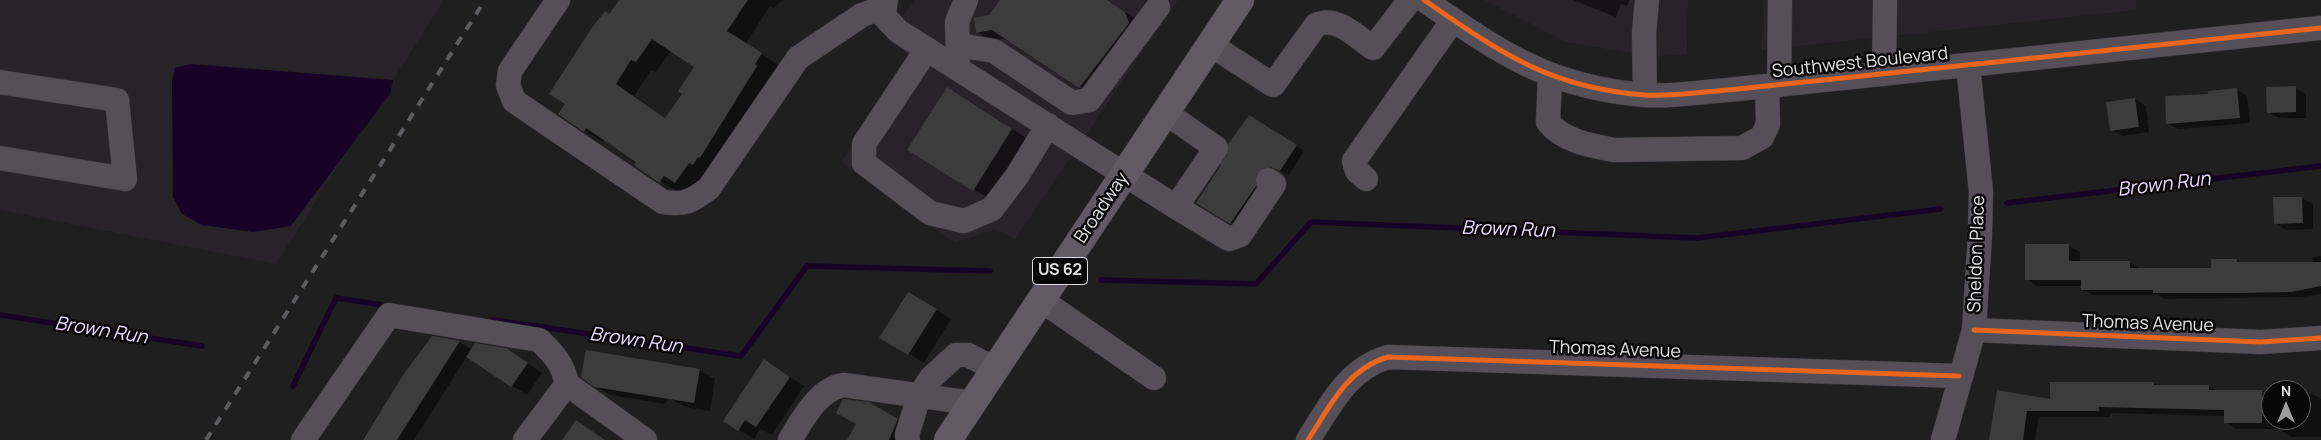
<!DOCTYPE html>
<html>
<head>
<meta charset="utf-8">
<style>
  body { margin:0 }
  #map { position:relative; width:2321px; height:440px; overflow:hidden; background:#1f1f1f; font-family:Manrope,sans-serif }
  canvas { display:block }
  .north { position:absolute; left:2261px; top:380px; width:50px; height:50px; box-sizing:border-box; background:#090809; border:1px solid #5f5f60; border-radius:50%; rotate:0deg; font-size:14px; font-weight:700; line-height:20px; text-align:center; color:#e1e1e2 }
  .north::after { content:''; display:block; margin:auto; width:18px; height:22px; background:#9d9d9e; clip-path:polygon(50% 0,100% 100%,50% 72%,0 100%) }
</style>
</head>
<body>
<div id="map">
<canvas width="2321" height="440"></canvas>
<div class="north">N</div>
</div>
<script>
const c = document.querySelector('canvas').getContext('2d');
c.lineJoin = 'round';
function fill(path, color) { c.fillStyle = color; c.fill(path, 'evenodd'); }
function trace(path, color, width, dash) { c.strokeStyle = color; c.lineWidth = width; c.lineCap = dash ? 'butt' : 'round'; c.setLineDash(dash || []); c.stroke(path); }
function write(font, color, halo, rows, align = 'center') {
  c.font = font + ' Manrope,sans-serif'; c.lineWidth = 5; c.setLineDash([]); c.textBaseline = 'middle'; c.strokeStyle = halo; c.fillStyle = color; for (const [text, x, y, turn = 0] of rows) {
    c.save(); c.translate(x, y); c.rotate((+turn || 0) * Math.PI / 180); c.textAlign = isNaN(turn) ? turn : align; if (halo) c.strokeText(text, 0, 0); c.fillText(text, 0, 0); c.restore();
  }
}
fill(new Path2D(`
  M0,0H444L276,264L0,210Z
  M914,0H1178L1015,239L995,229L955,243L841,162L910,56L887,40Z
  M1484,0H1688L1687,54L1654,57L1566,42Z
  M1763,0H2136V10L1762,50Z`), '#272329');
fill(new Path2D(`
  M191,64L393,80L390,94L291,226L253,232L202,225L182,214L173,197L172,82L175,68Z`), '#170325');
fill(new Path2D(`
  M619,0H782L774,8L770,6L746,43L780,66L695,193L684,187L679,193L635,165L638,162L605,140L603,142L584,130L567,104L608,15ZM671,50L696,67L684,93L667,119L634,96L651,70L656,72Z
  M1001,0H1107L1139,21L1095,96L1007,38L992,41L977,32Z
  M1573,0H1629L1627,6L1621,4L1616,17Z
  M948,88L1031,141L993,201L973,189Z
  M2295,88L2306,94V118H2279L2268,112Z
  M2237,90L2247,96L2250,123L2178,129L2167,123L2209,95Z
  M2135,99L2146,106L2149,132L2122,136L2111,130Z
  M1258,121L1304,151L1289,175L1278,170L1265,176L1240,227L1197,202Z
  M2302,198L2313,204V229L2286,230L2276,223Z
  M2027,246H2069L2080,252V262H2130L2140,269H2213V260H2237L2241,263H2313L2312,257L2321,256V294L2302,297L2165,299L2158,295H2093L2082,289V286H2037L2027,279Z
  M924,302L951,319L924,363L881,337Z
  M432,337L459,342L472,349L522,359L542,373L527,395L467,356L414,440H362Z
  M699,370L715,379L710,411L685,407L669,398L665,404L611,395L595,386Z
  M779,370L804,386L772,435L760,429L754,439L724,421Z
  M2154,383L2160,386H2209L2217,391L2271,393V420H2301V394H2312L2321,399V437H2291L2279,429H2237L2225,422V416L2110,413V417H2039L2035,440H1990L1999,392L2052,401Z
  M869,404L913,429L909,440H848Z`), '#0007');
trace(new Path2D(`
  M2007,203L2321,166
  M1101,280L1256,284L1311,222L1697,238L1941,209
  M0,315L202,346
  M493,320L741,356L807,266L990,271
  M293,386L336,298L390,306`), '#170325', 5.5);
fill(new Path2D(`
  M619,0H748L727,31L762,53L755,64L757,66L700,158L698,157L693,165L689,163L675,183L664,176L659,183L634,165L636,162L586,128L584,132L558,114L565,104L549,94L591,29L605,11L609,14ZM652,39L694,67L678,91L682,94L665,118L616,84L631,60L636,62Z
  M1000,0H1107L1125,12L1129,23L1079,88L992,30L976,33L974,18L989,15Z
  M2296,86V112L2267,113L2266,87Z
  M947,87L1012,129L973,191L907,150Z
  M2237,88L2240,118L2166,124L2165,96L2208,94V91Z
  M2135,98L2139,127L2110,131L2106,102Z
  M1249,115L1297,145L1280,171L1268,166L1257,172L1254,179L1256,186L1230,224L1196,203L1227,156L1229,143Z
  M2273,197H2302L2303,223L2274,224Z
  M2025,244H2069V261H2130V268H2211V259H2237V262H2321V286L2291,292L2237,293H2153V290H2081V280H2025Z
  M908,292L937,309L908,355L879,338Z
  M432,336L460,341L397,440H363L403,375Z
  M475,343L506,348L528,363L511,387L466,357Z
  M586,350L700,369L694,403L594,387L581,377Z
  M764,359L790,377L756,427L745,420L738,431L723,421Z
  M2050,382H2154V385H2209V390H2262V423H2224V410L2099,407V411H2027L2023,440H1989L1997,390L2050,399Z
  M843,399L869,402L898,419L889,440H847L856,424L836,413Z
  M576,420L605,440H562Z`), '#3c3c3c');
trace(new Path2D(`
  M1223,152L1268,180`), '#3c3c3c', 24, [24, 12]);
const minor = new Path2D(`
  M558,0L510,71L508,85L514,101L663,202C685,205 691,202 709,188L798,58L862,15L885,7
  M886,0L883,15L898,31L1176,207L1216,148L1166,113
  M1424,0C1501,53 1548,87 1644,95C1672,97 1700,92 1728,90L2321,28
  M958,45L994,51L1072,103L1089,100L1158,7
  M1211,45L1273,85L1316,25C1336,15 1357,37 1373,48L1410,0
  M927,49L864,144V163L930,213L964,221L992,209L1017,176L1048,125
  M958,59L957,22L966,0
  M1884,74L1885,0
  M1550,76L1548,122C1563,141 1592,146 1614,150L1742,148L1762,137L1768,124L1767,86
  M0,82L117,100L125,179L0,158
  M1779,85L1780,0
  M1645,95L1644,33L1647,0
  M1366,179L1357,171L1354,161L1453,20
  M1176,207L1229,239L1240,235L1274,184L1268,180
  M1041,300L1154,378
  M1974,330L2261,342L2321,338
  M303,440L389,315L539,340C554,354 563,364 567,384L645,440
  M525,440L567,384
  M790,440C802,420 819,388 844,385L972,403
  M908,440L907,435L919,396L931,378L956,355H968L995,369
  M1308,440C1330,406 1347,369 1388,357L1959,376
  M1943,440L1974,330L1980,234L1981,192L1968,65`);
const major = new Path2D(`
  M948,440L1240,0`);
trace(minor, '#3a3a3a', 25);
trace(major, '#3a3a3a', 29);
trace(minor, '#555058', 24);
trace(major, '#5f5a64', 28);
trace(new Path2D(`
  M206,440L485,0`), '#5e5b60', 4, [9, 9]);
trace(new Path2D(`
  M1424,0C1501,53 1548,87 1644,95C1672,97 1700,92 1728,90L2321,28
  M1974,330L2261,342L2321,338
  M1308,440C1330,406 1347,369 1388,357L1959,376`), '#eb651d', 5);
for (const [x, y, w] of [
  [1060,271,55]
]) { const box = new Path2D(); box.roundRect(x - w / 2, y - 13.5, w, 27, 4); c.fillStyle = '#090809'; c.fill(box); trace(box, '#e1e1e2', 1); }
write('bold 16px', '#e1e1e2', null, [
  ["US 62",1060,271]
]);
write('18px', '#e1e1e2', '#090809', [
  ["Southwest Boulevard",1860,63,-6],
  ["Broadway",1102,208,-56],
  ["Sheldon Place",1977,254,-88],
  ["Thomas Avenue",2148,324,2],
  ["Thomas Avenue",1615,350,2]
]);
write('italic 19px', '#eddbff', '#090809', [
  ["Brown Run",2164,185,-7],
  ["Brown Run",1508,230,2],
  ["Brown Run",101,331,9],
  ["Brown Run",636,341,8]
]);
</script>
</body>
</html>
